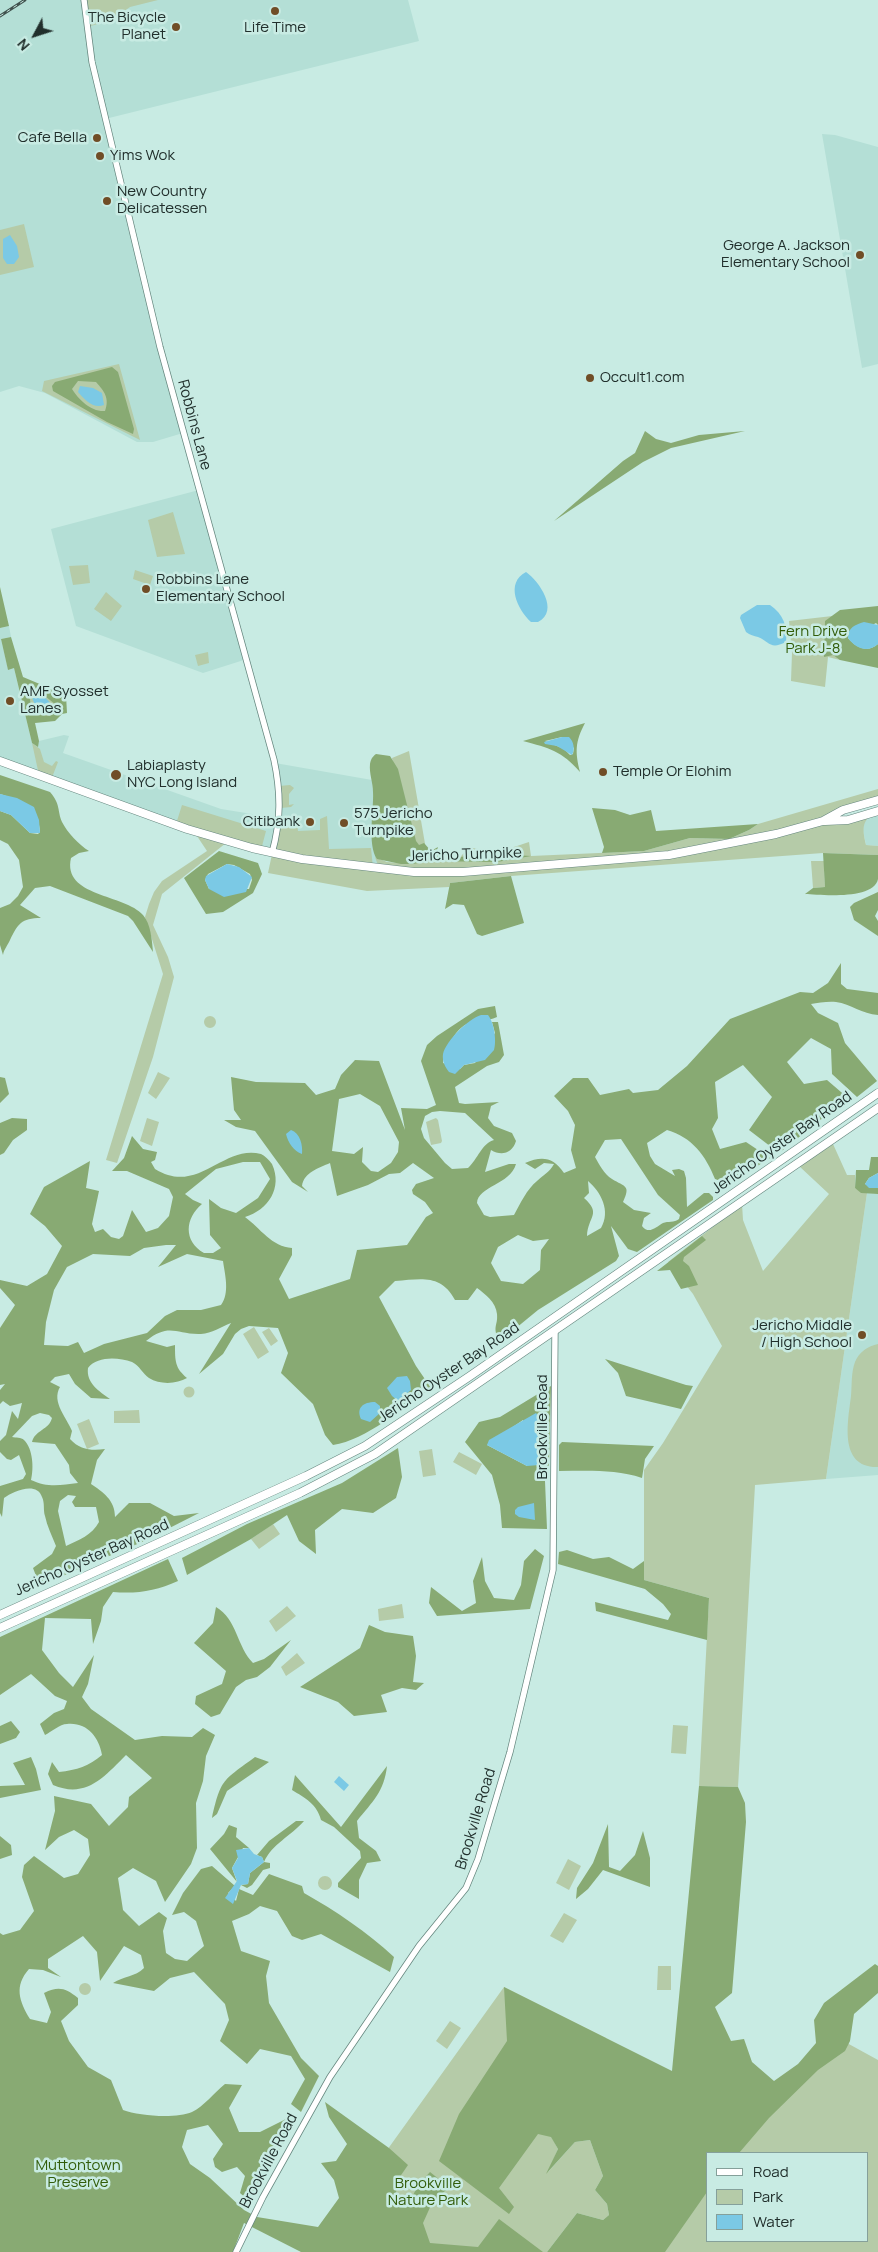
<!DOCTYPE html>
<html>
<head>
<meta charset="utf-8">
<style>
  body { margin:0 }
  #map { position:relative; width:878px; height:2252px; overflow:hidden; background:#c8ebe3; font-family:Manrope,sans-serif }
  canvas { display:block }
  .legend { position:absolute; left:706px; top:2152px; width:162px; height:90px; box-sizing:border-box; background:#c8ebe3; border:1px solid #85a09a; margin:0; padding:6px 9px; list-style:none; font-size:15px; color:#212f2c }
  .legend li { display:flex; align-items:center; gap:10px; height:25px }
  .legend b { width:25px; border:1px solid #85a09a }
  .north { position:absolute; left:10px; top:10px; width:50px; height:50px; -webkit-text-stroke:4px #c8ebe3; paint-order:stroke; rotate:230deg; font-size:14px; font-weight:700; line-height:20px; text-align:center; color:#212f2c }
  .north::after { content:''; display:block; margin:auto; width:18px; height:22px; background:#212f2c; clip-path:polygon(50% 0,100% 100%,50% 72%,0 100%) }
</style>
</head>
<body>
<div id="map">
<canvas width="878" height="2252"></canvas>
<ul class="legend">
<li><b style="height:6px;background:#fff"></b>Road</li>
<li><b style="height:14px;background:#b5cba8"></b>Park</li>
<li><b style="height:14px;background:#7bc9e5"></b>Water</li>
</ul>
<div class="north">N</div>
</div>
<script>
const c = document.querySelector('canvas').getContext('2d');
c.lineJoin = 'round';
function fill(path, color) { c.fillStyle = color; c.fill(path, 'evenodd'); }
function trace(path, color, width, dash) { c.strokeStyle = color; c.lineWidth = width; c.lineCap = dash ? 'butt' : 'round'; c.setLineDash(dash || []); c.stroke(path); }
function write(font, color, halo, rows, align = 'center') {
  c.font = font + ' Manrope,sans-serif'; c.lineWidth = 5; c.setLineDash([]); c.textBaseline = 'middle'; c.strokeStyle = halo; c.fillStyle = color; for (const [text, x, y, turn = 0] of rows) {
    c.save(); c.translate(x, y); c.rotate((+turn || 0) * Math.PI / 180); c.textAlign = isNaN(turn) ? turn : align; if (halo) c.strokeText(text, 0, 0); c.fillText(text, 0, 0); c.restore();
  }
}
fill(new Path2D(`
  M0,0H408L419,41L105,119L183,433L153,442H137L45,393L19,386L0,392Z
  M822,134L835,135L878,147V364L862,368Z
  M199,490L247,659L203,673L76,626L51,529Z
  M9,626L11,637L1,639L8,669L14,668L32,743L37,746L39,741L64,735L69,736L63,753L221,809L271,817L280,818L275,763L372,780L380,868L228,841L0,760V628Z
  M878,812V846L866,845L863,830L865,819L872,814Z
  M867,1193L878,1194V1475L826,1479Z`), '#b4dfd6');
fill(new Path2D(`
  M84,0H158L130,7L112,20L87,27Z
  M24,224L34,267L0,275V230Z
  M119,364L140,440L42,391L44,381Z
  M173,512L185,554L157,557L148,520Z
  M88,565L90,583L73,585L69,566Z
  M135,570L153,576L150,585L133,579Z
  M106,592L122,606L111,621L94,609Z
  M841,615L840,660L828,657L825,687L791,681L792,653L789,621Z
  M208,652L209,663L198,666L195,655Z
  M31,692C41,692 49,699 56,704L57,712L49,716H39L32,709L29,695Z
  M32,743L40,749L44,762L52,766L56,761L58,762L51,780L39,775Z
  M409,751L428,861L456,862L469,847C493,854 506,850 529,842L531,856L644,851L690,838L729,839L749,830L758,824L878,789V798L824,821L872,814C861,823 863,831 866,845L878,846V855L823,853L511,876L450,883L449,887L367,891L268,873L279,821L297,820L298,831L320,830V819L327,816L329,849L371,848L373,868H379L375,857L387,862L412,864L392,758Z
  M290,785L294,788L289,794V805L294,804L291,807L281,808L279,786Z
  M182,805L266,831L261,850L176,824Z
  M195,833L226,843L162,894L153,925L168,957L174,977L153,1057L117,1163L106,1160L163,974L145,917L149,904L154,892L162,881L207,851Z
  M811,861H824L825,887L813,888Z
  M204 1022a6 6 0 1 1 12 0a6 6 0 1 1-12 0Z
  M158,1072L170,1078L156,1099L148,1093Z
  M147,1118L159,1122L152,1146L140,1141Z
  M436,1118L438,1120L442,1141L441,1143L431,1145L426,1122Z
  M833,1144L847,1175H855V1188L867,1193L826,1479L755,1485L738,1787L699,1786L709,1598L644,1580V1470L663,1443L722,1346L693,1294L668,1262L742,1204L743,1220L763,1271L829,1194L799,1166Z
  M254,1327L269,1352L258,1359L243,1334Z
  M269,1328L278,1341L271,1346L262,1332Z
  M878,1344V1467C838,1468 848,1421 851,1396C852,1386 851,1372 855,1362C859,1352 868,1346 878,1344Z
  M183.5 1392a5.5 5.5 0 1 1 11 0a5.5 5.5 0 1 1-11 0Z
  M139,1410L140,1423H114V1411Z
  M89,1419L99,1444L87,1449L77,1424Z
  M432,1449L436,1475L423,1477L419,1451Z
  M459,1452L482,1464L476,1475L453,1462Z
  M273,1524L280,1534L259,1549L251,1539Z
  M402,1604L404,1618L379,1621L378,1609Z
  M287,1606L296,1616L276,1632L269,1621Z
  M297,1653L305,1663L286,1676L281,1667Z
  M673,1725L688,1726L686,1754L671,1753Z
  M568,1859L581,1866L569,1890L556,1883Z
  M318 1883a7 7 0 1 1 14 0a7 7 0 1 1-14 0Z
  M564,1913L577,1920L563,1943L550,1936Z
  M658,1966H671V1990H657Z
  M79 1989a6 6 0 1 1 12 0a6 6 0 1 1-12 0Z
  M504,1987L606,2038L539,2133L551,2136L558,2149L548,2172L575,2142L590,2140L603,2176L595,2190L607,2204L609,2215L603,2220L577,2213L547,2252H346L324,2238Z
  M450,2021L461,2028L447,2049L436,2041Z
  M836,2037L878,2060V2252H635L707,2177V2241H867V2153H730Z`), '#b5cba8');
fill(new Path2D(`
  M112,367L118,372L134,429L133,434L107,422L53,391L52,386L55,382ZM78,381L96,382C104,391 110,398 105,411C91,412 79,400 72,389Z
  M645,431L656,439L671,443L699,435L745,431L671,448L643,462L554,521L623,461L635,453Z
  M0,587L9,626L0,628Z
  M878,606V625L876,623L848,638C856,648 868,653 878,644V668L840,660L833,655L824,657L825,621L840,610Z
  M11,637L23,677L66,695L67,713L62,714L55,721L35,723L39,741L38,747L32,743L14,668L8,670L1,639ZM31,692C41,692 49,699 56,705L57,712L49,716L39,715L32,709L29,695Z
  M585,723C575,742 575,752 580,772C562,751 549,748 523,741ZM562,737L574,748L573,754L570,755L564,749L545,741Z
  M376,754L390,756L398,769L416,841L419,845L424,843L431,851L438,847L437,850H442L440,858L453,860L473,853L531,856L497,862L427,861L413,864H401L377,859C367,845 374,809 373,792C373,783 369,773 370,764C371,759 372,757 376,754Z
  M0,775L50,792C61,805 57,810 62,822C67,832 79,845 89,851L79,853L71,858C62,897 125,894 143,915C151,924 152,941 153,952L133,921L128,916L50,886L35,888L20,905L41,918C21,918 18,924 10,940C8,945 4,949 3,955L0,945V908L10,904L18,896L23,887L19,860L8,844L0,840V811L11,815L30,833L38,834L40,832C40,811 18,799 0,794Z
  M592,808L615,810L630,815L651,810L656,831L758,824L749,830L729,839L690,838L644,851L602,853L604,847Z
  M219,851L258,863L262,874L253,893L223,912L206,914L184,878ZM227,864L234,865L250,874L252,880L249,889H209L205,880L208,874Z
  M823,853L878,855C878,862 878,871 878,879C874,900 821,895 805,894L813,888L825,887Z
  M511,876L524,923L482,936L477,934L464,905L453,904L445,909L450,883Z
  M878,892V910L875,916L878,921V936L854,920L850,907L854,903Z
  M841,963V984L847,989L878,993V1015C862,1014 851,1004 836,1002C828,1001 818,1003 811,1004L818,1013L838,1023L845,1043L877,1081L857,1097L832,1074L831,1049L811,1038L787,1062L804,1084L827,1080L848,1098L779,1153L749,1130L772,1097L743,1065L715,1082L718,1118L712,1129L720,1149L746,1142L770,1158L729,1184L715,1179C706,1156 692,1137 667,1130L647,1143L650,1156L655,1164L675,1176L672,1170L679,1169L684,1171L686,1178L687,1207L704,1193H709L713,1197V1200L637,1252L628,1249L611,1226L619,1256L616,1261L538,1310L499,1342C492,1325 498,1327 497,1314C496,1302 485,1294 477,1288L468,1300H455C441,1274 422,1279 395,1281L379,1297L416,1366L431,1388C404,1407 366,1440 333,1445L325,1435L313,1404L281,1373L288,1353L278,1328L249,1326L241,1329L235,1334L223,1354L199,1374L231,1323C221,1327 212,1333 201,1334C176,1335 170,1322 146,1341L167,1347L175,1345C175,1361 175,1368 187,1378C177,1384 160,1385 149,1378C143,1374 139,1365 132,1362C118,1357 97,1356 88,1368C86,1383 99,1391 110,1399L91,1398L75,1384L69,1374L55,1377L50,1382L60,1387C51,1402 67,1418 72,1431L70,1439C80,1450 92,1451 105,1449L97,1460L91,1484C103,1492 115,1500 115,1517L129,1503H150L174,1516L199,1513L142,1542L39,1586L37,1585L38,1581L33,1568L52,1554L56,1546C52,1536 47,1526 45,1516C43,1510 45,1503 42,1497C37,1481 13,1491 4,1498L2,1517L0,1513V1486L23,1479L26,1474L19,1455L11,1460L7,1459L0,1452V1441L6,1435L12,1411L18,1419L22,1403L10,1406L3,1401L0,1404V1390L5,1384L0,1385V1328L15,1305L0,1288V1280L27,1286L47,1274L62,1246L45,1226L30,1214L44,1187L90,1161L86,1188L99,1191L92,1224L95,1232L103,1229L111,1237L119,1239L123,1236L132,1210L146,1232L158,1228L169,1216L173,1197L169,1189L127,1171H112L124,1158L132,1136L143,1149L157,1152L155,1160L151,1162L155,1169C198,1196 223,1144 261,1154C265,1156 269,1160 272,1164C283,1188 268,1210 245,1217C260,1228 272,1247 292,1248V1255L279,1279L289,1299L350,1279L357,1250L407,1245L426,1217L433,1213L425,1202L413,1194L412,1190L416,1184L434,1178L413,1163L400,1173L389,1174L368,1185L337,1196L330,1163C319,1168 304,1172 302,1186L308,1192L292,1182L255,1131L236,1127L224,1120H241L234,1110L231,1077L256,1082L305,1083L316,1095L335,1089L341,1075L355,1060L379,1061L405,1130L401,1108L427,1109L436,1105L421,1061L427,1045L437,1036L478,1009L495,1006L497,1017C476,1026 467,1014 451,1041C446,1049 443,1053 443,1063L460,1069L464,1065L475,1063L495,1033L492,1022H498L504,1055L499,1062L487,1066L455,1087L459,1103L465,1104L499,1102L491,1106L488,1118L494,1126L512,1133L516,1141C512,1154 501,1156 491,1150L485,1172L509,1164H516C510,1185 478,1186 477,1203L484,1215L490,1217L514,1215C520,1204 527,1189 537,1181C544,1174 549,1173 554,1164L544,1163L535,1169L525,1163C542,1156 553,1157 564,1173L576,1168L571,1150L575,1125L568,1111L554,1096L573,1078H588L600,1095L629,1089L633,1093L658,1090L687,1066L730,1019L800,992L813,993L828,983ZM360,1094L380,1106L399,1142L398,1152L391,1163L378,1172L371,1171L362,1162L363,1147L354,1154L332,1151L339,1099ZM440,1111L465,1113L494,1140C482,1143 478,1159 468,1168L452,1169L445,1163L424,1138L421,1129L425,1116L432,1112ZM621,1139L658,1195L680,1215L679,1219C674,1223 668,1221 663,1223C656,1227 649,1235 642,1226L644,1218L651,1213L634,1210L623,1202C631,1185 625,1187 612,1179C604,1174 599,1164 595,1157L605,1140ZM243,1162H260L270,1179L258,1198L236,1213L221,1208L209,1199L210,1235L221,1248L213,1253H204C183,1241 185,1218 202,1204L193,1200L185,1194L216,1169ZM588,1181C601,1192 611,1211 601,1228L587,1236C588,1216 602,1214 584,1198L589,1193ZM518,1235L533,1241L549,1239L541,1250L540,1270L523,1284L501,1281L491,1263L498,1247ZM166,1245H176L158,1267L187,1254L223,1261C225,1275 230,1293 221,1305L201,1310H177L165,1316L147,1333L104,1344L84,1353L78,1342L68,1346L44,1345L46,1322L54,1290L67,1267L93,1254L130,1256L144,1248ZM40,1413L49,1415L52,1418C49,1430 35,1430 32,1442L55,1444L69,1465L70,1473L78,1483C61,1485 48,1488 31,1480C34,1468 33,1449 24,1440C21,1437 16,1438 12,1437L32,1416ZM68,1495L76,1496L72,1502L75,1507H96L99,1522C92,1535 79,1540 66,1546L58,1511L60,1501Z
  M0,1077L5,1078L9,1094L0,1103Z
  M12,1118L27,1119V1130L13,1140L4,1153L0,1155V1123Z
  M871,1157H878V1173L869,1178L865,1184L874,1188H878V1194L861,1193L855,1188L856,1170H869Z
  M702,1236L706,1240L684,1257L683,1261L689,1266L698,1285L681,1289L670,1270L657,1271Z
  M605,1359L686,1385L693,1386L681,1409L626,1396L618,1373Z
  M551,1386L549,1464L545,1481L547,1529L502,1528L500,1505L492,1475L465,1442L479,1422L500,1417ZM523,1420L527,1466L487,1445Z
  M562,1442L654,1446L645,1459L642,1478C615,1469 588,1471 559,1471V1445Z
  M398,1448L402,1477L396,1498L373,1513L342,1509L315,1530L316,1554L299,1541L287,1515L251,1539L187,1575L182,1558L247,1524L342,1483Z
  M535,1549L544,1556L530,1609L437,1616L429,1603L431,1587L462,1611L476,1603L473,1581L482,1557L485,1581L494,1598L514,1600L521,1585L524,1561Z
  M567,1550L593,1559L609,1557L633,1569L644,1561V1580L709,1598L707,1640L596,1611L595,1602L668,1620L671,1614L663,1604L645,1589L558,1564L559,1552Z
  M168,1559L178,1581C156,1591 137,1594 113,1592L103,1607L101,1621L93,1644L91,1619L45,1618L42,1650L59,1673L73,1687L94,1655L88,1684L82,1697L91,1709L135,1740L162,1736L192,1737L203,1728L215,1735L206,1756L203,1781L196,1803L197,1848L191,1864L165,1902L156,1881L133,1868L118,1878L123,1910L139,1926L159,1912L167,1918L163,1931L166,1953L175,1959L187,1961L204,1946L196,1921L184,1912L172,1915L183,1893L201,1869L212,1866L235,1886L228,1893L236,1901L239,1889L253,1895L269,1874L302,1886L304,1893C336,1911 367,1932 394,1957L390,1972L321,1934L302,1940L292,1936L277,1911L260,1906L249,1914L232,1921L241,1951L270,1961L266,1976L269,2003L301,2058L319,2076L301,2112L291,2104L305,2079L291,2056L260,2049L247,2064L220,2041L229,2020L225,2004L194,1972L170,1978L154,1991L113,1983C124,1976 135,1977 144,1968L141,1955L124,1946L100,1981L97,1952L83,1936L48,1959V1968L61,1977L43,1970L29,1969C14,1986 19,2001 30,2019L47,2023L51,2012L44,1993C59,1986 65,1988 78,1998V2005L61,2021L69,2041L88,2067L111,2080L123,2110C139,2116 176,2119 192,2112C203,2107 215,2092 225,2084L242,2085L229,2108L239,2132H260L288,2118L295,2125L248,2200L240,2193L245,2176L237,2167L222,2172L215,2167L213,2159L223,2144L208,2125L187,2130L182,2147L190,2164L210,2178L244,2210L257,2217L318,2227L339,2198L334,2180L321,2163L336,2161L347,2144L329,2117L325,2102L389,2148L408,2165L397,2181L395,2206L406,2208L419,2184L430,2172L440,2180L446,2190L432,2203L423,2223L430,2243L478,2247L499,2219L543,2252H301L244,2223L233,2252H0V1933L3,1935L20,1930L34,1911L22,1877L24,1865L34,1856L64,1878L78,1874L90,1855L88,1839L74,1830L59,1837L45,1850L55,1811L54,1796L91,1804L109,1826L128,1807L129,1797L152,1778L126,1755C104,1777 86,1799 53,1785L48,1774L52,1762L59,1772C77,1770 89,1766 102,1755C99,1737 87,1722 67,1724C60,1724 51,1732 45,1735L40,1724L54,1713L64,1709L67,1701L55,1696L31,1674L0,1695V1637Z
  M216,1607C237,1619 237,1647 253,1663L264,1659L291,1640L270,1667L257,1677L246,1680L236,1687L220,1714L211,1717L195,1704L196,1696L222,1684L226,1671L194,1643L213,1623Z
  M369,1625L385,1632L413,1636L416,1656L413,1682L424,1683L416,1690L402,1688L381,1695L387,1712L354,1716L338,1702L300,1687L360,1648Z
  M11,1721L20,1732L16,1738L0,1744V1726Z
  M31,1757L36,1769L41,1790L0,1798V1786L25,1785L13,1763Z
  M255,1757L269,1762L227,1791L217,1814L212,1818C221,1778 223,1781 255,1757Z
  M387,1766C384,1792 373,1801 357,1821L359,1838L376,1851L381,1861L367,1863L359,1880V1899L338,1887V1883L361,1858L360,1851L334,1827L321,1820C317,1804 305,1798 292,1790L295,1775L341,1827Z
  M699,1786L738,1787L745,1803L746,1822L732,1993L715,2007L731,2041L744,2039L752,2062L774,2081L798,2064L816,2043L814,2020L824,2003L875,1964L878,1966V1993L854,2014L850,2041L845,2051L818,2070L769,2118L739,2153H707V2192L665,2252H547L577,2213L603,2220L609,2215L607,2204L595,2190L603,2176L590,2140L575,2142L546,2174L558,2149L551,2137L538,2134L499,2188L514,2207L509,2214L439,2161L459,2114L507,2041L504,1987L672,2071Z
  M296,1821H304C291,1836 272,1844 264,1862L270,1863V1868L263,1870L252,1885L247,1888L241,1885L248,1884L250,1873L264,1862L262,1857L257,1855L269,1841Z
  M608,1824L609,1867L620,1871L635,1855L643,1831L650,1858V1887L603,1870L588,1889L576,1899L577,1888L593,1863Z
  M229,1825L237,1828L236,1837L249,1848H243L232,1868L237,1882L210,1849L224,1834Z
  M0,1836L11,1845L12,1855L0,1859Z`), '#88aa73');
fill(new Path2D(`
  M10,235L17,246L19,257L14,264H7L3,258V239Z
  M80,386L93,388L102,393L104,405C93,409 85,400 78,392Z
  M526,572C539,581 560,611 538,622H531C517,609 505,583 526,572Z
  M757,605H770C783,614 788,626 786,642C770,650 770,642 758,637C754,636 750,635 746,632L740,618L741,615Z
  M864,622L878,625V644C868,653 856,649 848,638C848,627 855,625 864,622Z
  M34,693C43,694 49,700 54,709C42,715 35,708 32,697Z
  M562,737H569C574,742 575,749 572,755L557,746L545,744L544,742Z
  M0,794L17,798L34,807L39,820L40,833H30L11,815L0,811Z
  M227,864L239,867L252,877L246,892L224,897L209,889L205,880L206,876Z
  M481,1015H488C494,1022 497,1041 494,1050L485,1060L464,1065L455,1074L449,1072C445,1067 442,1061 443,1054C446,1041 468,1019 481,1015Z
  M291,1130C300,1133 303,1145 302,1154C294,1151 288,1143 286,1134Z
  M878,1173V1188H869L865,1184L869,1178Z
  M407,1376L410,1381L411,1390L398,1401L392,1396L387,1388L397,1377Z
  M375,1402L380,1406V1413L370,1422L361,1419C356,1408 363,1402 375,1402Z
  M536,1413C547,1425 541,1450 539,1465L527,1466L487,1445L489,1440Z
  M534,1503L535,1520L519,1517L515,1514V1510L518,1507Z
  M339,1776L349,1785L344,1791L334,1782Z
  M249,1848L254,1854L262,1857L264,1862L250,1873L248,1884L241,1885L233,1904L225,1898L237,1881L232,1868L238,1858L236,1850Z`), '#7bc9e5');
const tertiary = new Path2D(`
  M84,0L92,62L160,347L274,760C281,793 281,821 272,853
  M236,2252L263,2197L330,2077L419,1946L466,1888L478,1859L510,1752L553,1570L555,1331`);
const primary = new Path2D(`
  M0,761L187,829L252,848L302,859L414,872H463L669,855L776,834L823,821L843,810L878,800
  M825,821L848,820L878,811
  M0,1615L306,1476L365,1446L470,1376L878,1093
  M0,1628L300,1493L375,1454L878,1108`);
trace(tertiary, '#66877f', 7);
trace(primary, '#66877f', 9);
trace(tertiary, '#fff', 5.5);
trace(primary, '#fff', 8);
const rail = new Path2D(`
  M0,16L25,0`);
trace(rail, '#40524e', 3);
trace(rail, '#c8ebe3', 1, [4]);
for (const [x, y, r, color] of [
  [275,11,5,"#704d26"],
  [176,27,5,"#704d26"],
  [97,138,5,"#704d26"],
  [100,156,5,"#704d26"],
  [107,201,5,"#704d26"],
  [860,255,5,"#704d26"],
  [590,378,5,"#704d26"],
  [146,589,5,"#704d26"],
  [10,701,5,"#704d26"],
  [603,772,5,"#704d26"],
  [116,775,6,"#704d26"],
  [310,822,5,"#704d26"],
  [344,823,5,"#704d26"],
  [862,1335,5,"#704d26"]
]) { const dot = new Path2D(); dot.arc(x, y, r, 0, 2 * Math.PI); c.fillStyle = color; c.fill(dot); trace(dot, '#c8ebe3', 2); }
write('15px', '#212f2c', '#c8ebe3', [
  ["The Bicycle",166,18,"right"],
  ["Planet",166,35,"right"],
  ["Life Time",275,28,"center"],
  ["Cafe Bella",87,138,"right"],
  ["Yims Wok",110,156],
  ["New Country",117,192],
  ["Delicatessen",117,209],
  ["George A. Jackson",850,246,"right"],
  ["Elementary School",850,263,"right"],
  ["Occult1.com",600,378],
  ["Robbins Lane",156,580],
  ["Elementary School",156,597],
  ["AMF Syosset",20,692],
  ["Lanes",20,709],
  ["Labiaplasty",127,766],
  ["NYC Long Island",127,783],
  ["Temple Or Elohim",613,772],
  ["575 Jericho",354,814],
  ["Turnpike",354,831],
  ["Citibank",300,822,"right"],
  ["Jericho Middle",852,1326,"right"],
  ["/ High School",852,1343,"right"]
], 'left');
write('15px', '#212f2c', '#c8ebe3', [
  ["Robbins Lane",194,425,75],
  ["Jericho Turnpike",465,855,-2],
  ["Jericho Oyster Bay Road",782,1143,-35],
  ["Jericho Oyster Bay Road",449,1373,-34],
  ["Brookville Road",543,1427,-90],
  ["Jericho Oyster Bay Road",92,1558,-24],
  ["Brookville Road",476,1819,-73],
  ["Brookville Road",269,2161,-62]
]);
write('15px', '#325c09', '#c8ebe3', [
  ["Fern Drive",813,632],
  ["Park J-8",813,649],
  ["Muttontown",78,2166],
  ["Preserve",78,2183],
  ["Brookville",428,2184],
  ["Nature Park",428,2201]
]);
</script>
</body>
</html>
